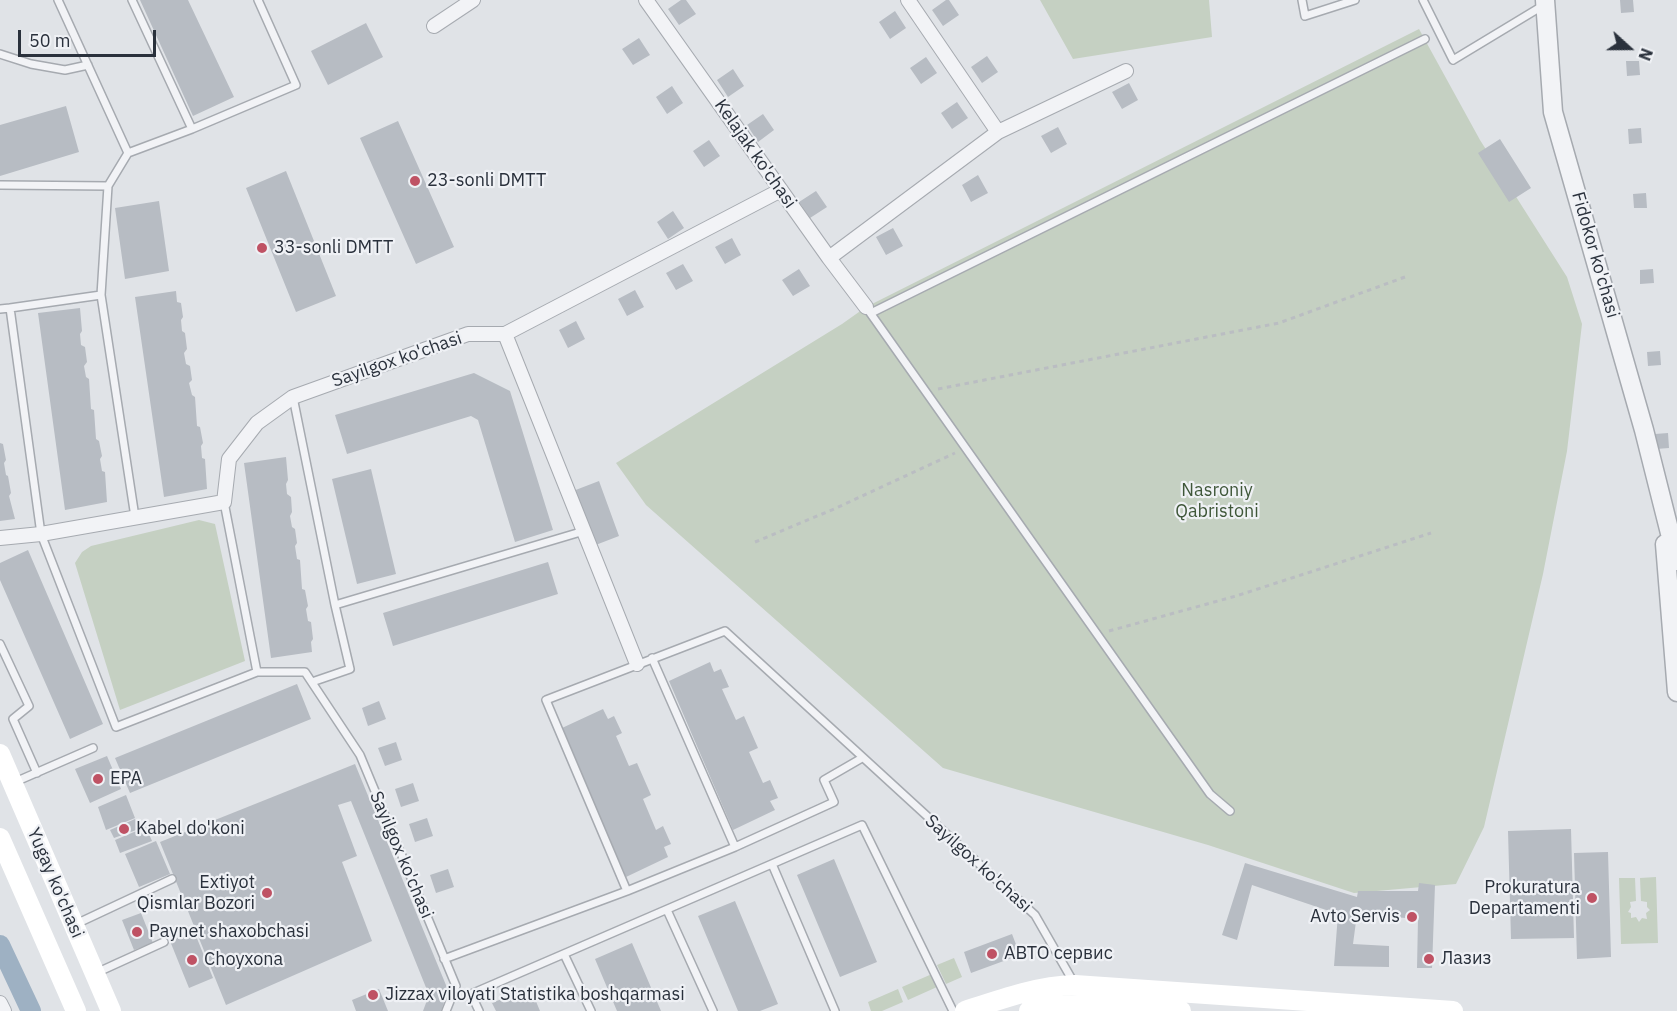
<!DOCTYPE html>
<html>
<head>
<meta charset="utf-8">
<style>
  body { margin:0 }
  #map { position:relative; width:1677px; height:1011px; overflow:hidden; background:#e0e3e7; font-family:"IBM Plex Sans",sans-serif }
  canvas { display:block }
  .north { position:absolute; left:1599px; top:18px; width:60px; height:60px; -webkit-text-stroke:4px #eff1f5; paint-order:stroke; rotate:111deg; font-size:16px; font-weight:700; line-height:24px; text-align:center; color:#2a313c }
  .north::after { content:''; display:block; margin:auto; width:21px; height:27px; background:#2a313c; clip-path:polygon(50% 0,100% 100%,50% 72%,0 100%) }
  .scale { position:absolute; left:18px; top:30px; width:138px; height:27px; box-sizing:border-box; border:3px solid #2a313c; border-top:0; padding-left:8px; font-size:18px; line-height:21px; white-space:nowrap; color:#2a313c; -webkit-text-stroke:4px #eff1f5; paint-order:stroke }
</style>
</head>
<body>
<div id="map">
<canvas width="1677" height="1011"></canvas>
<div class="north">N</div>
<div class="scale">50 m</div>
</div>
<script>
const c = document.querySelector('canvas').getContext('2d');
c.lineJoin = 'round';
function fill(path, color) { c.fillStyle = color; c.fill(path, 'evenodd'); }
function trace(path, color, width, dash) { c.strokeStyle = color; c.lineWidth = width; c.lineCap = dash ? 'butt' : 'round'; c.setLineDash(dash || []); c.stroke(path); }
function write(font, color, halo, rows, align = 'center') {
  c.font = font + ' "IBM Plex Sans",sans-serif'; c.lineWidth = 4.5; c.setLineDash([]); c.textBaseline = 'middle'; c.strokeStyle = halo; c.fillStyle = color; for (const [text, x, y, turn = 0] of rows) {
    c.save(); c.translate(x, y); c.rotate((+turn || 0) * Math.PI / 180); c.textAlign = isNaN(turn) ? turn : align; if (halo) c.strokeText(text, 0, 0); c.fillText(text, 0, 0); c.restore();
  }
}
fill(new Path2D(`
  M1040,0H1209L1212,37L1073,59Z
  M1419,29L1480,140L1567,277L1582,324L1567,451L1543,574L1484,827L1456,884L1354,893L1208,845L943,768L646,505L616,463L842,324L866,307Z
  M199,520L215,524L245,661L120,710L75,563L82,552L91,546Z
  M1656,877L1658,943L1621,944L1619,878H1635L1636,901L1630,902L1631,907L1628,912L1631,913V918L1636,917L1639,922L1642,918L1647,919L1646,913L1650,910L1647,907V902L1641,901L1640,878Z
  M954,958L962,977L946,984L937,965Z
  M932,974L937,987L908,1000L902,987Z
  M898,989L903,1002L882,1011H871L868,1002Z`), '#c5d0c2');
trace(new Path2D(`
  M0,945L31,1011`), '#9eb1c3', 20);
fill(new Path2D(`
  M140,0H188L234,97L193,116Z
  M681,0H686L696,14L679,25L668,9Z
  M946,0H949L959,15L943,26L932,10Z
  M1620,0H1633L1634,12L1621,13Z
  M895,11L906,28L890,39L879,22Z
  M366,23L383,57L328,85L311,51Z
  M639,38L650,55L633,65L622,49Z
  M987,56L998,72L982,83L971,67Z
  M926,57L937,73L921,84L910,68Z
  M1626,61H1639L1640,75L1627,76Z
  M733,69L744,86L728,97L717,80Z
  M1129,83L1138,100L1122,109L1112,92Z
  M672,86L683,103L667,114L656,97Z
  M957,102L968,118L952,129L941,113Z
  M66,106L79,152L0,176V125Z
  M763,114L774,130L758,142L747,125Z
  M398,121L454,247L416,264L360,138Z
  M1058,127L1067,144L1051,153L1041,136Z
  M1641,128L1642,143L1629,144L1628,129Z
  M1500,139L1531,188L1509,202L1478,153Z
  M709,140L720,156L704,167L693,151Z
  M286,171L336,296L296,312L246,188Z
  M978,175L988,193L971,202L962,185Z
  M816,191L827,207L810,218L799,202Z
  M1646,193L1647,208H1634L1633,194Z
  M159,201L169,271L125,279L115,208Z
  M673,211L684,228L668,239L657,222Z
  M893,228L903,246L886,255L876,237Z
  M732,238L741,255L725,264L715,247Z
  M683,264L693,281L676,290L666,273Z
  M799,269L810,286L793,296L782,280Z
  M1653,269L1654,283L1640,284V270Z
  M635,290L644,307L627,316L618,299Z
  M176,291L177,302L181,303L183,317L181,320L182,331L185,333L187,349L184,353L186,364L190,366L192,380L189,383L192,395L195,397L197,426L200,427L203,443L201,446L202,458L205,459L207,489L164,497L135,297Z
  M80,308L82,331L80,334L81,345L85,347L87,362L84,366L86,377L89,379L91,409L94,410L96,439L99,441L102,456L100,459L102,471L105,472L107,502L65,510L38,313Z
  M576,321L585,339L568,348L559,330Z
  M1660,351L1661,365L1648,366L1647,352Z
  M474,373L510,391L553,530L515,542L478,420L471,416L347,454L335,415Z
  M1668,433L1669,448L1656,449L1655,434Z
  M0,443L3,444L6,460L4,463L6,475L8,476L11,493L9,496L15,519L0,521Z
  M286,457L288,480L286,484L287,494L291,497L292,512L290,516L292,527L295,529L297,543L295,546L297,559L300,560L302,589L305,590L308,606L306,609L308,621L311,622L313,639L311,642L312,652L271,658L244,463Z
  M371,469L396,574L357,584L332,479Z
  M599,481L619,536L593,546L573,491Z
  M28,550L103,724L70,739L0,580V563Z
  M548,562L558,594L393,646L383,613Z
  M710,662L714,672L721,669L729,687L722,689L736,720L744,716L758,748L749,752L763,783L770,780L778,798L770,801L775,810L733,830L669,681Z
  M297,684L311,719L130,793L115,758Z
  M379,701L386,719L368,726L362,708Z
  M603,709L608,719L614,716L622,733L616,736L629,766L637,763L651,795L643,799L656,830L663,826L671,844L664,847L668,857L626,877L562,728Z
  M396,742L402,760L385,766L378,748Z
  M107,756L121,789L90,803L75,769Z
  M355,764L448,990L441,1011H423L429,995L351,801L338,805L357,856L342,862L372,941L226,1005L160,842Z
  M413,783L419,801L401,807L395,789Z
  M126,795L135,818L106,830L98,807Z
  M427,818L433,836L415,842L409,824Z
  M135,819L139,829L114,838L110,830Z
  M146,827L152,841L120,853L115,840Z
  M1571,829L1574,938L1511,939L1508,831Z
  M156,841L170,874L139,887L125,854Z
  M1608,852L1611,957L1577,959L1574,853Z
  M834,859L877,962L840,977L797,875Z
  M1245,863L1357,897L1358,891H1418L1419,883L1435,885L1432,968H1417L1418,919L1357,914L1353,944L1389,946V967L1334,966L1338,914L1252,885L1237,940L1222,935Z
  M448,869L454,887L436,893L430,875Z
  M735,901L778,1004L760,1011H738L698,916Z
  M141,913L153,943L134,950L122,920Z
  M194,931L213,978L189,988L170,941Z
  M1012,934L1020,955L971,973L964,952Z
  M632,943L661,1011H617L595,959Z
  M530,987L540,1011H496L492,1003Z
  M379,989L388,1011H356L352,1000Z`), '#b7bcc3');
const service = new Path2D(`
  M58,0L128,153
  M132,0L192,129L128,153L108,186L101,295L135,517
  M1302,0L1305,16L1355,0
  M1423,0L1453,60L1544,5
  M0,54L31,64L65,70L88,65
  M192,129L296,85L258,0
  M0,185L108,186
  M101,295L10,308L41,534L116,727L257,672L224,502
  M866,307L1210,794L1230,811
  M0,309L10,308
  M871,313L1425,39
  M293,397L335,605L584,531
  M0,644L29,706L13,719L37,773
  M652,658L735,847
  M257,672H305L360,755L456,986L446,1011
  M312,682L350,669L335,605
  M15,782L93,748
  M772,864L835,1011
  M627,891L546,700L725,631L1035,915L1074,983
  M667,910L713,1011
  M76,924L172,879
  M564,954L591,1011
  M444,959L627,891L735,847L834,802L824,780L862,758
  M96,973L164,942
  M479,1011L471,994L862,825L953,1011`);
const minor = new Path2D(`
  M646,0L829,258L866,307
  M908,0L998,132
  M434,26L473,0
  M829,258L998,132L1126,71
  M505,334L637,664
  M0,538L41,534L224,502L229,459L257,423L293,397L468,334H505L781,190
  M0,1003L4,1011`);
const tertiary = new Path2D(`
  M1545,0L1553,112L1644,430L1677,561
  M1665,544L1677,692`);
trace(service, '#a6aab0', 10);
trace(minor, '#a6aab0', 16);
trace(tertiary, '#a6aab0', 21);
trace(new Path2D(`
  M938,389L1279,323L1405,277
  M755,542L834,509L955,453
  M1109,631L1236,596L1431,533`), '#babdc2', 3, [4.5, 4.5]);
trace(service, '#f2f3f6', 7);
trace(minor, '#f2f3f6', 14);
trace(tertiary, '#f2f3f6', 18);
trace(new Path2D(`
  M0,754L111,1011
  M0,838L76,1011
  M965,1011C1001,999 1037,986 1075,985L1453,1011
  M1029,1011C1078,999 1131,1008 1181,1011`), '#fff', 20);
for (const [x, y, r, color] of [
  [415,181,6,"#bf5264"],
  [262,248,6,"#bf5264"],
  [98,779,6,"#bf5264"],
  [124,829,6,"#bf5264"],
  [267,893,6,"#bf5264"],
  [1592,898,6,"#bf5264"],
  [1412,917,6,"#bf5264"],
  [137,932,6,"#bf5264"],
  [992,954,6,"#bf5264"],
  [1429,959,6,"#bf5264"],
  [192,960,6,"#bf5264"],
  [373,995,6,"#bf5264"]
]) { const dot = new Path2D(); dot.arc(x, y, r, 0, 2 * Math.PI); c.fillStyle = color; c.fill(dot); trace(dot, '#eff1f5', 2); }
write('18px', '#2a313c', '#eff1f5', [
  ["Kelajak ko'chasi",755,154,55],
  ["Fidokor ko'chasi",1595,255,74],
  ["Sayilgox ko'chasi",397,360,-19],
  ["Sayilgox ko'chasi",401,855,67],
  ["Sayilgox ko'chasi",978,864,42],
  ["Yugay ko'chasi",55,883,67]
]);
write('18px', '#2a313c', '#eff1f5', [
  ["23-sonli DMTT",427,181],
  ["33-sonli DMTT",274,248],
  ["EPA",110,779],
  ["Kabel do'koni",136,829],
  ["Extiyot",255,883,"right"],
  ["Qismlar Bozori",255,904,"right"],
  ["Prokuratura",1580,888,"right"],
  ["Departamenti",1580,909,"right"],
  ["Avto Servis",1400,917,"right"],
  ["Paynet shaxobchasi",149,932],
  ["АВТО сервис",1004,954],
  ["Лазиз",1441,959],
  ["Choyxona",204,960],
  ["Jizzax viloyati Statistika boshqarmasi",385,995]
], 'left');
write('18px', '#3f5739', '#eff1f5', [
  ["Nasroniy",1217,491],
  ["Qabristoni",1217,512]
]);
</script>
</body>
</html>
